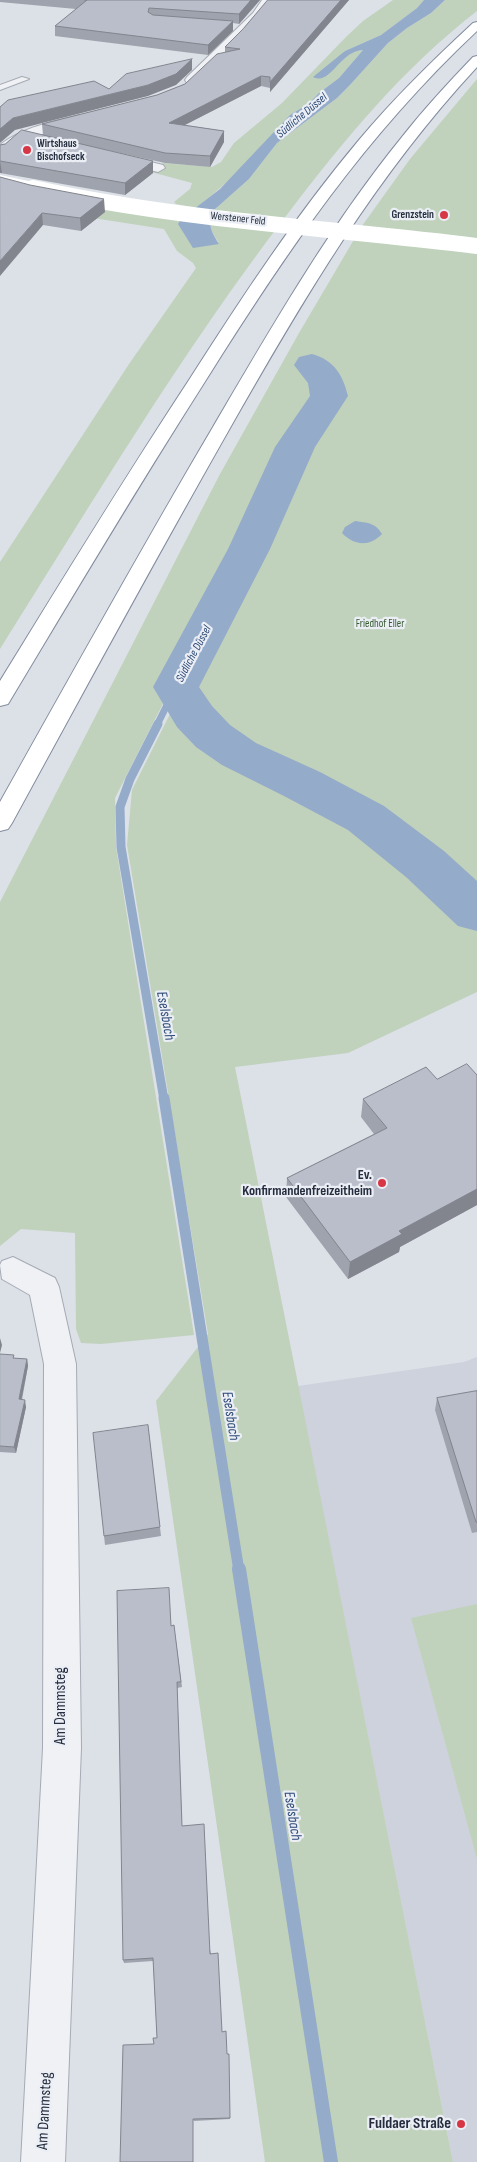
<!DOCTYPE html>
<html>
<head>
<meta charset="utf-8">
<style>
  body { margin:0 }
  canvas { display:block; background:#dce0e7 }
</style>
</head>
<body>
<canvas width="477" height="2162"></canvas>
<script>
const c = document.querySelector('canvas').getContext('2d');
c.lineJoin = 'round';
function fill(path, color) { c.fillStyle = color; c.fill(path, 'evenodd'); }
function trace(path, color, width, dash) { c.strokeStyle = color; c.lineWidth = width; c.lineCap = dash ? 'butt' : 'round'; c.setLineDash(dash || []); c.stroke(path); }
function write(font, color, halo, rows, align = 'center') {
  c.font = font + ' "Sofia Sans Condensed",sans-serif'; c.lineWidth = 4.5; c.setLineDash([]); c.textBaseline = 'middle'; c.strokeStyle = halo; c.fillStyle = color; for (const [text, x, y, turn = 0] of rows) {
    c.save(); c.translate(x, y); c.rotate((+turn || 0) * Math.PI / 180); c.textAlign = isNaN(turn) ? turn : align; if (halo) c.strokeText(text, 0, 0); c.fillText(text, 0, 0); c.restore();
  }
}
fill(new Path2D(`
  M477,1357V2162H453L298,1386L464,1362Z`), '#ced2dc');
fill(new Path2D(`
  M393,0H424L417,8L381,35L345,51L325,79C336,66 345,51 363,50L339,78L319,93L308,104L290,115L237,173L197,208L176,204L174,202L190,189L192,183L151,172L163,163L212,167L221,162L234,143L282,103L346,37L363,21Z
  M445,0H477V11C402,69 343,141 286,216C181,353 92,503 0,649V562L129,364L196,268L193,263L177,251L164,229L93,218L0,187L181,219L219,243C211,231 207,224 214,210L249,179L277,143L337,98L349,86L388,43L407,28L431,13Z
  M477,79V992L348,1053L235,1067L453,2162H265L156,1401L208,1334L127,845L132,790L305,444L333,401L337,392L318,362L310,364L323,389L115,798L116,847L194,1335L101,1344L81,1343L76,1329L75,1233L21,1229L0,1246V902L220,474L299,333L362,226L410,159Z
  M477,1604V1859L411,1618Z`), '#c0d2bc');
fill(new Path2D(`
  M424,0H445L431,13L407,28L388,43L349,86L337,98L277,143L249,179L214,210C207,224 211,231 219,244L193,248L178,224L181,219L220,189L290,115L308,104L319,93L339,78L363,50C339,51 331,86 313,77L345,51L381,35L417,8Z
  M355,521C367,523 375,522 382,534C369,547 355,546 342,533L345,527Z`), '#94abca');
trace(new Path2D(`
  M157,725L176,687`), '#94abca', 7);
trace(new Path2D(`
  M158,724L130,779L120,807L121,847L164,1100`), '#94abca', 9);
trace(new Path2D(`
  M164,1098L239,1571`), '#94abca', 11);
trace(new Path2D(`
  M239,1569L331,2162`), '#94abca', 14);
fill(new Path2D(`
  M312,354C334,360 343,375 348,396L315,447L270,549L199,687L212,706L230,725L256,743L320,772L384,806L444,851L477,881V931L458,926L406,877L348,830L284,796L222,765L196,747L177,727L153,687L228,549L275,447L310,396L308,383L294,365L299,357Z`), '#94abca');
const lane = new Path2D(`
  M22,77L29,79L0,90V85Z`);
const street = new Path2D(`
  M262,0H274L261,17L195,83H187L185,80L187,77L253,13Z
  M80,115L86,119L85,122L32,137L0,156V145C23,127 52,122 80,115Z
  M118,154L163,165L165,168L158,172L113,161L111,158L113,155Z
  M13,1257L55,1278L59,1287L76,1364L81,1748L65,2162H21L43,1748L44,1364L30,1295L2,1279L0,1265L2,1261Z`);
const highway = new Path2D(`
  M477,22V31C365,136 287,251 206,380C139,485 75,592 11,699L8,704L0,706V681C62,580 124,479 189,380C242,297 296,215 359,140C394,98 433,60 473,23Z
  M477,56V67C375,177 304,298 230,428C156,558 84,691 12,823L8,829L0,831V802C70,677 140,551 213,427C271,328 329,227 402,137C424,109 448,83 473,57Z`);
trace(lane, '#a5aab4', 2);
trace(street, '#a5aab4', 2);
trace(highway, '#828c9f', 2);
fill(lane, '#eff1f5');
fill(street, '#eff1f5');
fill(highway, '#fff');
trace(new Path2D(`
  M0,181L38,189`), '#fff', 12);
trace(new Path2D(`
  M33,188C179,220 329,228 477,246`), '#fff', 16);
fill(new Path2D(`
  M0,0H260L239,24L233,23V31L208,55L55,36V26L76,9L0,2Z
  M268,0H349L270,92V88L261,86L185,125L224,131V142L210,167L165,163L89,146L153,173L125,195L0,173V145L43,135L42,124L157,95L185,84L225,53V47L243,29Z
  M0,177L105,212L81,231L43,225Z
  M477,1075V1205L400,1247L399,1252L348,1279L286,1197L287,1178L374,1134L361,1117L363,1099L437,1079Z
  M0,1354L14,1358L27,1359L28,1366L22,1400L26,1407L16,1453L0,1452Z
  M477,1391V1532L472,1533L435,1410L437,1398Z
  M148,1425L161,1536L105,1545L104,1536Z
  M174,1625L182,1687L177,1688L182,1826L211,1954L222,2032L227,2054L230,2119L194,2121L154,2044L157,2038L153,1961L124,1963L123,1960L171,1626Z`), '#9fa3ae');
fill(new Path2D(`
  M251,0H260L239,24V14Z
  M341,0H349L270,92V82Z
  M233,21V31L208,55V45Z
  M192,59V70L176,85L148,96L15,130L0,143V129L13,118L148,85Z
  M261,76V86L169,133V123Z
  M224,131V142L210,167V156Z
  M0,161L2,173H0Z
  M153,161V173L125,195V183Z
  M104,199L105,212L81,231L80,218Z
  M42,213L43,225L0,276V261Z
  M477,1189V1205L400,1247L399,1252L348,1279L350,1262L399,1231Z
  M0,1338L2,1345L0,1353Z
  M27,1359L28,1366L20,1406L19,1399Z
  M25,1400L26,1407L16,1453L14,1447Z`), '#82858d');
const building = new Path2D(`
  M85,0H251L239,14L149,8L148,12L153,15L233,21L208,45L55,26L87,0Z
  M268,0H341L270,82V77L261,76L169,123L224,131L210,156L165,153L42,124L157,95L185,84L217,54L240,49L225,47L243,29Z
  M192,59L176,74L148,85L13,118L0,129V107L8,100L94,81L109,89L126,74Z
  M22,130L153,161L125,183L0,161V145L5,144Z
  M0,177L30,185L104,199L80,218L42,213L0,261Z
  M467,1064L477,1075V1189L399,1231L402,1234L350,1262L287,1178L387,1128L363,1099L426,1067L437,1079Z
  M0,1354L14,1355L13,1358L27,1359L19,1399L25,1400L14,1447L0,1446Z
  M477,1391V1522H476L437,1398Z
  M148,1425L160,1527L104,1536L93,1433Z
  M169,1588L171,1626L174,1625L181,1682H177L182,1826L204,1824L210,1954L218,1953L222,2032L226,2031L227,2054H229L230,2118L193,2119V2162H120L123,2045L154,2044L153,2038H157L153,1958L123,1960L117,1591Z`);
fill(building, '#b9beca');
trace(building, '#82858d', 1);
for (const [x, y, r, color] of [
  [27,150,5,"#d73645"],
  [444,215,5,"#d73645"],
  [382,1183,5,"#d73645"],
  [461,2124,5,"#d73645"]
]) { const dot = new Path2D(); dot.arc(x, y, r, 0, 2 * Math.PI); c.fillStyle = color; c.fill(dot); trace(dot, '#ebeff5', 2); }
write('bold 11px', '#252d3e', '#ebeff5', [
  ["Wirtshaus",37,144],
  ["Bischofseck",37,157],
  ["Grenzstein",434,215,"right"]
], 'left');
write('11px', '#252d3e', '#ebeff5', [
  ["Werstener Feld",238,219,6]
]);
write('11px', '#375b31', '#ebeff5', [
  ["Friedhof Eller",380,624]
]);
write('italic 12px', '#2c4875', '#ebeff5', [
  ["Südliche Düssel",302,116,-40],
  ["Südliche Düssel",194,654,-62]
]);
write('bold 14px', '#252d3e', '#ebeff5', [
  ["Ev.",372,1175],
  ["Konfirmandenfreizeitheim",372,1191]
], 'right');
write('italic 15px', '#2c4875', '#ebeff5', [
  ["Eselsbach",165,1016,80],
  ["Eselsbach",230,1416,81],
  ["Eselsbach",292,1816,81]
]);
write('16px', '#252d3e', '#ebeff5', [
  ["Am Dammsteg",61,1706,-90],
  ["Am Dammsteg",45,2111,-87]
]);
write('bold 16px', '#252d3e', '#ebeff5', [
  ["Fuldaer Straße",451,2124]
], 'right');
</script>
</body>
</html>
